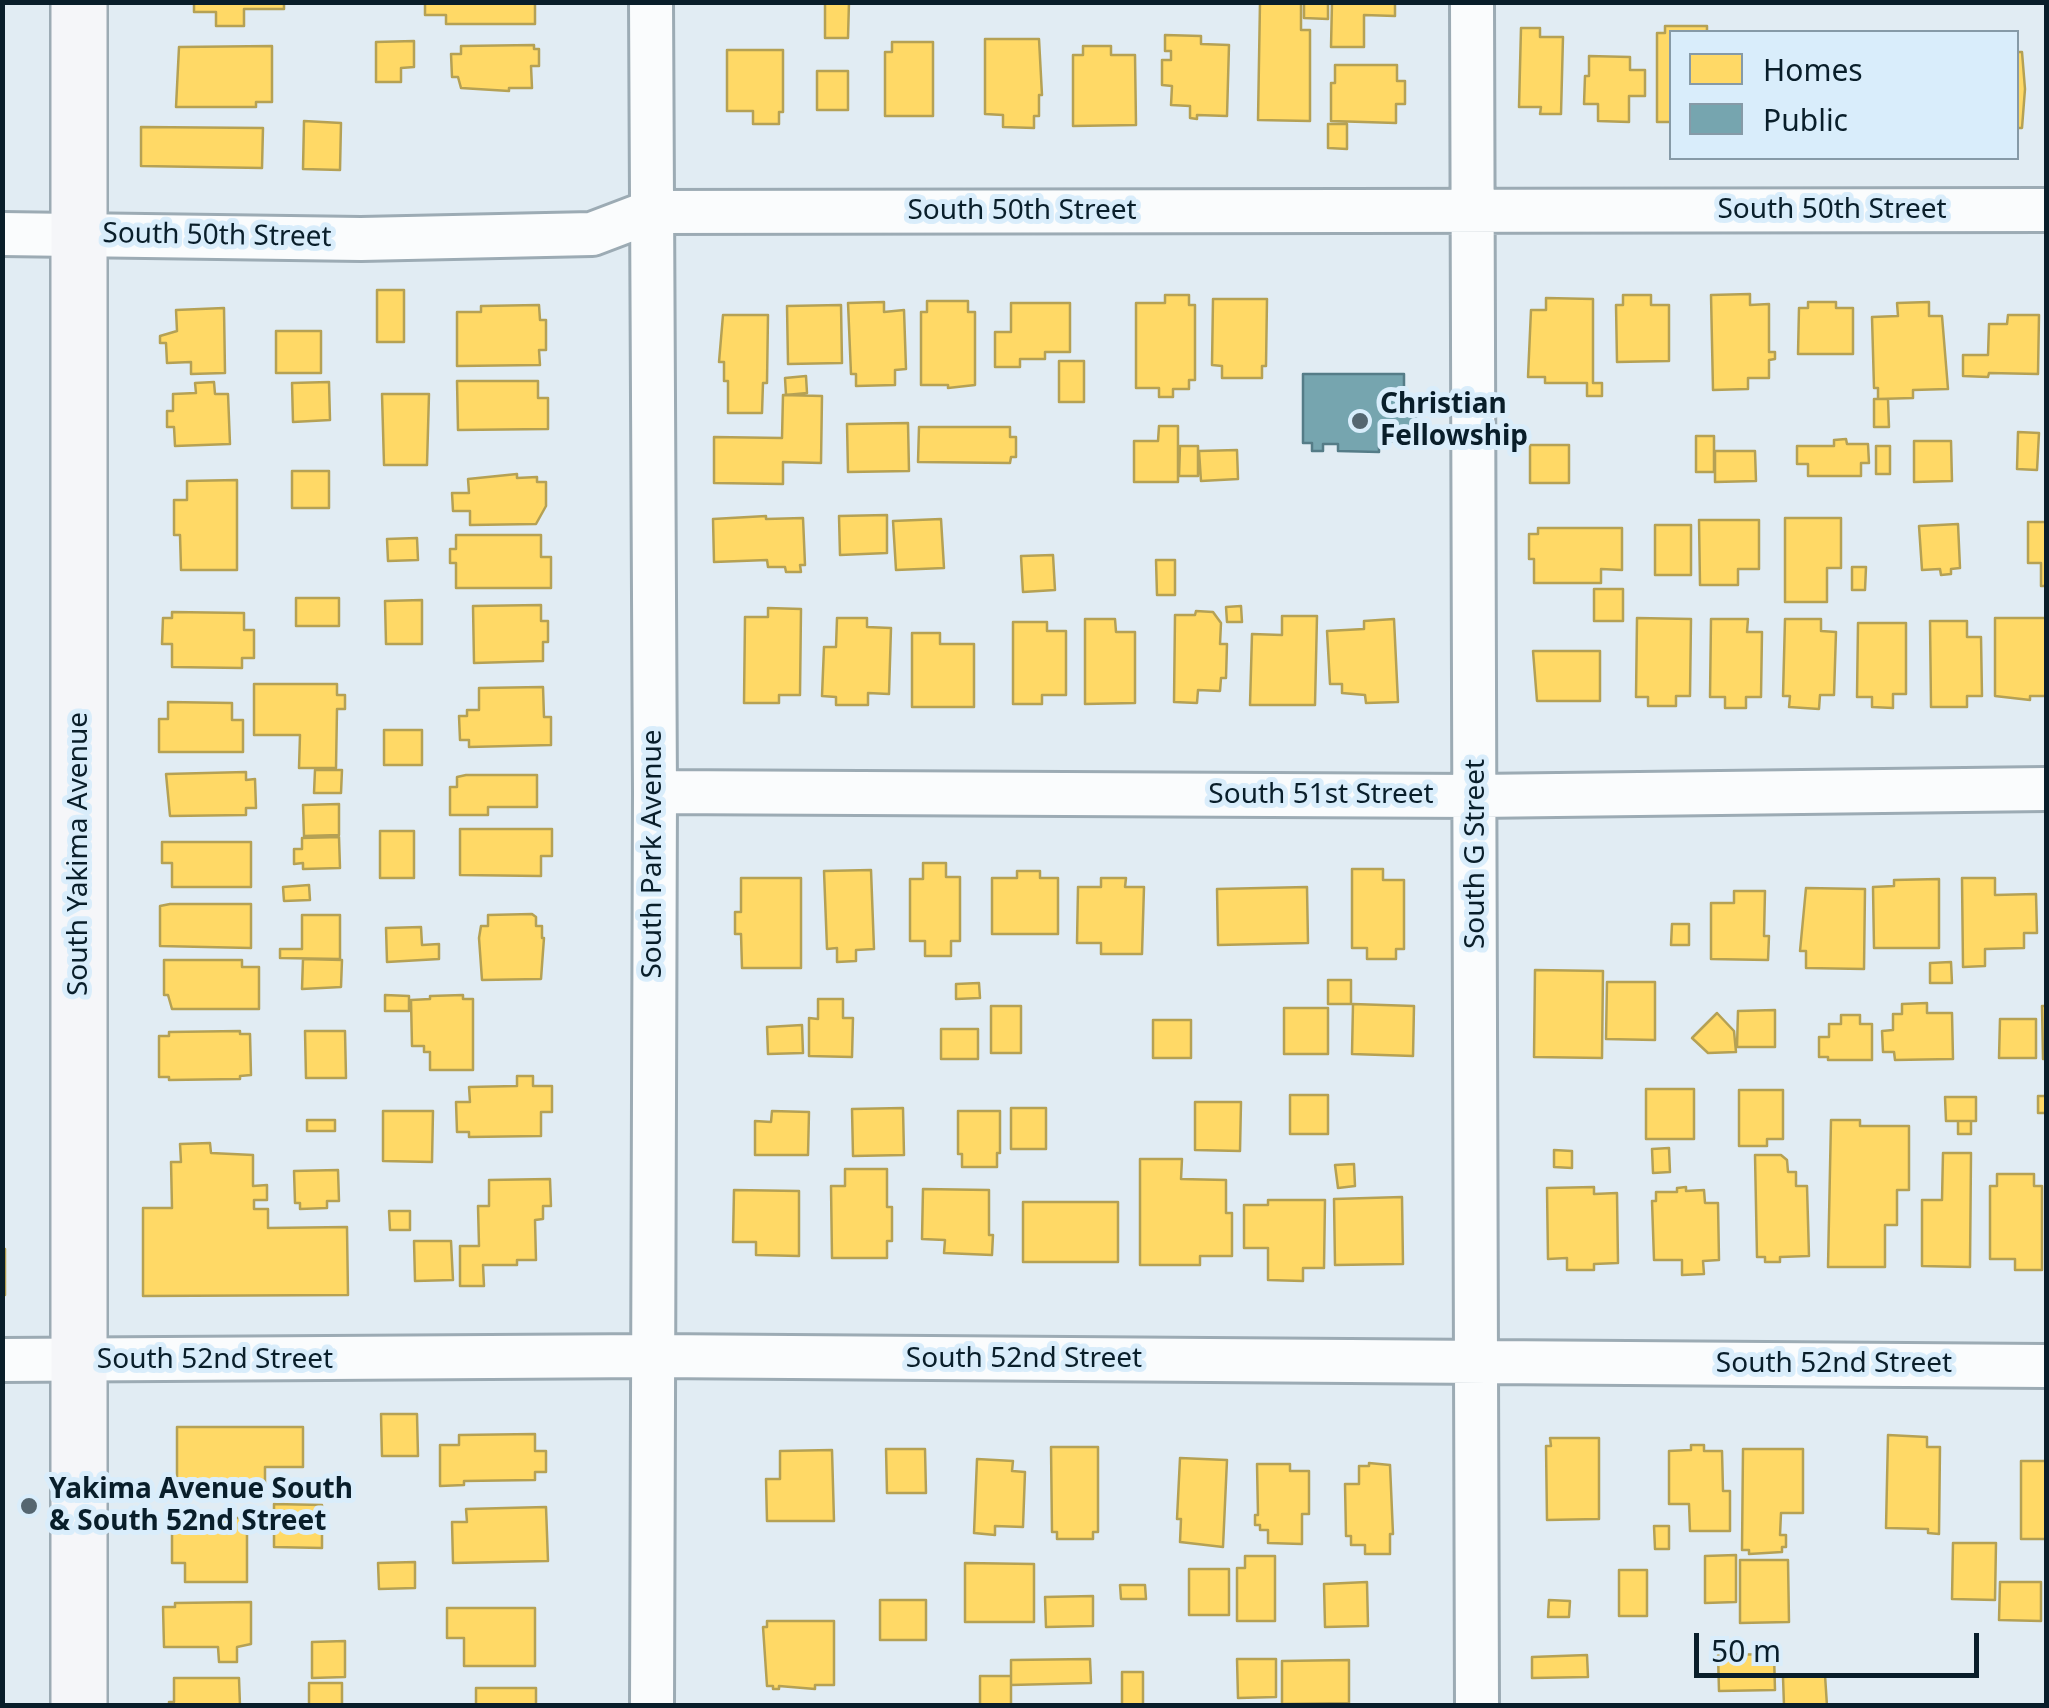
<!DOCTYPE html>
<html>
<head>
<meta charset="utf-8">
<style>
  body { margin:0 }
  #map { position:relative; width:2049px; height:1708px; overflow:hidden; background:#e1ecf3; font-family:"Noto Sans",sans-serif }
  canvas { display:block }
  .frame { position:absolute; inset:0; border:5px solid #091e2a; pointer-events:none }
  .legend { position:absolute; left:1669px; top:30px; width:350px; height:130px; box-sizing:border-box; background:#d9edfb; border:2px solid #869aa7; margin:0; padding:12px 18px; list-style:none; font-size:30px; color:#091e2a }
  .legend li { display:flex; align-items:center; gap:20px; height:50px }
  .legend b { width:50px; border:2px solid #869aa7 }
  .scale { position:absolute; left:1694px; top:1633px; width:285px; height:45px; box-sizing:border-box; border:5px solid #091e2a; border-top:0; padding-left:12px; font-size:30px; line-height:35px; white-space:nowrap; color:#091e2a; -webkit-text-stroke:8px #d9edfb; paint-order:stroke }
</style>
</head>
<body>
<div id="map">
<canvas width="2049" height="1708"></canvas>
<div class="frame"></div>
<ul class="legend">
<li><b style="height:28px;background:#ffd966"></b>Homes</li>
<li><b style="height:28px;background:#76a5af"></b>Public</li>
</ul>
<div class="scale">50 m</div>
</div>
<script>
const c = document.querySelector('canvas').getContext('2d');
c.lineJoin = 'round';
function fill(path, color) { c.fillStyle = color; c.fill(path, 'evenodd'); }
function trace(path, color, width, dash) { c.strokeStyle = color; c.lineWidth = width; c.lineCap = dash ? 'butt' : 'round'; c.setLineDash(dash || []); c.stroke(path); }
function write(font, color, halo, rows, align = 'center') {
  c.font = font + ' "Noto Sans",sans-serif'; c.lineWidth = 10; c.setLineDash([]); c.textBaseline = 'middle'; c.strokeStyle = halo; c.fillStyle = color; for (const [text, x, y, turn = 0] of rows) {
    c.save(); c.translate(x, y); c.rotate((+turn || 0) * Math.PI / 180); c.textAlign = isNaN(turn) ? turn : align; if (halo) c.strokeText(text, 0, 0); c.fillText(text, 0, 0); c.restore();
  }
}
const homes = new Path2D(`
  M194,2H284V9H244V26H216V12H194Z
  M425,2H535V24H446V15H425Z
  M825,2H849L848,38H825Z
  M1260,2H1301V30H1310V121L1258,120Z
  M1304,2H1328V19L1304,18Z
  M1332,2H1395V16L1364,15V47H1331Z
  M1665,26H1707V32H1672V122H1657V33H1665Z
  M1521,28H1540V37H1563L1561,114H1540L1541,107H1519Z
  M1165,35L1201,36V44L1229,45L1227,116L1197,115V119L1190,118V106L1171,105L1172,86L1162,85V60H1171V51H1165Z
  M985,39H1039L1042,95H1039V116H1034V128L1003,127V115L985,114Z
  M414,41V67L401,68V82H376V42Z
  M892,42H933V116H885V52H892Z
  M2016,42L2018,52H2022L2025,89L2022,128H2016Z
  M534,45V49H539V66H531L532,88H509V91L461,88L458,77H452L451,54H461V46Z
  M272,46V102H256V107H176L179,47Z
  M1083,46H1111V55H1135L1136,125L1073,126V55H1083Z
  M727,50H783V112H779V124H753V111H727Z
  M1589,56L1630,57V70H1645V96H1629V122L1598,121V104H1584L1585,76H1589Z
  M1335,65H1397V81H1405V104H1396V123L1331,121V83H1335Z
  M817,71H848V110H817Z
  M304,121L341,123L340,170L303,169Z
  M1328,124H1347V149L1328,148Z
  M141,127L263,128L262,168L141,166Z
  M377,290H404V342H377Z
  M1750,294V305L1769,304V352H1775V359L1769,360V378H1748V389L1713,390L1711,295Z
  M1165,295H1189V305H1195V380H1189V389H1173V397H1159V388H1136V303H1165Z
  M1623,295H1651V305H1669V361L1617,362L1616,305H1623Z
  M1546,298L1593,299V383H1602V396H1587V383H1545V377H1528L1531,310H1546Z
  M1213,299H1267L1266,366H1262V378H1222V366L1212,365Z
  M927,301H968V312H975V385L948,388V385H921V312H927Z
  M884,302V312L904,310L906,369L895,370V385L856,386V374H851L848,303Z
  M1808,302H1836V308H1853V354H1798L1799,308H1808Z
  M1929,302V316H1942L1948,389L1913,390V398L1878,399V388H1874L1872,317L1898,316L1897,303Z
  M1011,303H1070V352H1045V359H1020V367H995V332H1011Z
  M539,305L540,320H546V350H539L540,365L457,366V312H481V306Z
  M841,305L842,363L788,364L787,306Z
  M224,308L225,373L191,374V362L167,363L166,343H160V336L177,331L176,310Z
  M723,315H768L767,383H763L762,413H728V381H724V362H719Z
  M2008,315H2039L2038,374L1989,373L1988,377L1963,376V355H1988L1989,324H2007Z
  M276,331H321V373H276Z
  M1059,361H1084V402H1059Z
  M806,376L807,393L786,395L785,378Z
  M457,381H538V398H548V429L458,430Z
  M214,382L215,394H228L230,444L175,446L174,427H167V411H173V394L196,393L195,383Z
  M329,382L330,420L293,422L292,383Z
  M382,394H429L427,465H384Z
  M783,395L822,396L821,463L783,462V484L714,483V437L782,438Z
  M1874,399H1888L1889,427H1874Z
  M908,423L909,471L848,472L847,424Z
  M1159,426H1178V482H1134V441H1158Z
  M919,427H1010V437H1016V457H1011L1010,463L918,462Z
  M2018,432L2039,433L2037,470L2017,469Z
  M1696,436H1714V472H1696Z
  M1846,439L1847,444H1868L1869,463H1861V476H1808V464H1797V446H1834V440Z
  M1914,441H1951L1952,481L1914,482Z
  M1530,445H1569V483H1530Z
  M1180,446H1198V476H1179Z
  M1876,446H1890V474H1876Z
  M1237,450L1238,479L1201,481L1199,451Z
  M1715,451H1755L1756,481L1715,482Z
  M292,471H329V508H292Z
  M517,474V478L537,477V482H546V506L536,524L470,525V511H453L452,493H469L468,479Z
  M237,480V570H181L180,535H174V500H187V481Z
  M887,515V553L840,555L839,516Z
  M766,516V519L803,518L805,565H800L801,572H786L785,567H768L767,560L714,562L713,519Z
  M1785,518H1841V568H1827V602H1785Z
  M941,519L944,568L896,570L893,521Z
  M1699,520H1759V569H1738V585H1700Z
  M2028,522H2046V586H2041V563H2028Z
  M1958,524L1960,568L1951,569V574L1941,575L1940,569L1922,570L1919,526Z
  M1655,525H1691V575H1655Z
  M1538,528H1622V570L1601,569V583H1534V559H1529V534H1538Z
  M456,535H541V557H551V588H456V563H450V549H456Z
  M417,538L418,560L388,561L387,539Z
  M1053,555L1055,590L1023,592L1021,556Z
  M1156,560H1175V595H1157Z
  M1852,567H1866L1865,590H1852Z
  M1594,589H1623V621H1594Z
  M296,598H339V626H296Z
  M422,600V644H386L385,601Z
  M541,605V621H548V642H543V661L474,663L473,606Z
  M1241,606L1242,622H1227L1226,607Z
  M768,608L801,609L800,695H779V703H744L745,617H768Z
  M1196,611L1213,612L1221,623L1220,644H1227L1226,678H1221L1220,691L1198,690L1197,703L1174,702L1175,615H1195Z
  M172,612L244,613V630H254V658H242V668L172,667V644H162L163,618H172Z
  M1282,616H1317L1315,705H1250L1252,634L1282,635Z
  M837,618H867V627L891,628L889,694L868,693V705H836V697L822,696L824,647H836Z
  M1637,618L1691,619L1690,696H1676V706H1648V697H1636Z
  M1995,618H2046V696H2030V700L1995,696Z
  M1085,619H1115L1116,632H1135V703L1085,704Z
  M1394,619L1398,702L1366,703L1365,695L1342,693V684H1330L1327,631L1364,629V621Z
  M1711,619H1748L1747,632H1762L1761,697H1746V708H1725V697H1710Z
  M1785,619H1821V631L1836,632L1834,695H1820L1819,709L1789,707L1790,696H1783Z
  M1930,621H1967V637H1981L1982,696H1967V707H1931Z
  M1013,622H1047V631H1066V695H1042V704H1013Z
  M1858,623H1906V694H1893V708L1872,707V697H1857Z
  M912,633H940V644H974V707H912Z
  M1533,651H1600V701H1537Z
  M254,684H337V695H345V709H337L336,768H299L300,735H254Z
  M543,687L544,717H551V745L469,747V740H460L459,716H467V710H479V688Z
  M168,702L232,703V720H243V752H159V719H168Z
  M384,730H422V765H384Z
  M315,770H342L341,793H314Z
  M246,772V780L255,779L256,808H246V815L170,816L166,774Z
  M466,775H537V807H488V815H450V787H457V777Z
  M339,804V835L304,836L303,805Z
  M460,829H552V856H541V876L460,875Z
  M380,831H414V878H380Z
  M339,837L340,868L303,869V863L294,864V849H302V838Z
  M162,842H251V887H172V863H162Z
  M923,863H946V877H960V941H951V956H925V941H910V879H923Z
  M1352,869H1383V880H1404V949H1396V959H1367V948H1352Z
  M871,870L874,949L856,950V961L837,962V948L827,949L824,871Z
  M1017,871H1040V878H1058V934H992V878H1017Z
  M741,878H801V968H742L741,934H735V912H741Z
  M1101,878H1126L1125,887H1144L1142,954H1101V943H1077L1078,887H1101Z
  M1962,878H1995V895L2036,894L2037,933H2024V948L1985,949V966L1963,967Z
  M1939,879V948H1874L1873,887L1894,886V880Z
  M309,885L310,900L284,901L283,887Z
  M1307,887L1308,943L1218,945L1217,889Z
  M1806,888L1865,889L1864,969L1806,968V951H1800Z
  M1734,891H1765L1764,936H1769L1768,960L1711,959V903H1734Z
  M170,904H251V948L160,946V906Z
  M532,914L536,917V926H542V938H544L541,979L482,980L479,938L481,926H488V915Z
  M302,915H340V959L280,958V949H302Z
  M1672,924H1689V945H1671Z
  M421,927L422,945L439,944V959L387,962L386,928Z
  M303,959L342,960L341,987L302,989Z
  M164,960H242V967H259V1009H172L168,995H164Z
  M1951,962L1952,983H1930V963Z
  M1535,970L1603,971L1602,1058L1534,1057Z
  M1328,980H1351V1004H1328Z
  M1607,982H1655V1040L1606,1039Z
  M979,983L980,998L956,999V984Z
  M385,995L409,996V1011H385Z
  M463,995V999H473V1070H430V1052H424V1046H412L411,1000L430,999V996Z
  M818,999H843V1018H853L852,1057L809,1056V1018L818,1019Z
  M1927,1003V1013H1952L1953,1059L1895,1060L1894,1052H1883L1882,1031L1893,1030V1014H1902V1004Z
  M1353,1004L1414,1006L1413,1056L1352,1054Z
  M991,1006H1021V1053H991Z
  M2042,1006H2046V1059H2043Z
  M1284,1008H1328V1054H1284Z
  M1775,1010V1047H1737L1738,1011Z
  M1717,1013L1734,1031L1736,1052L1708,1053L1692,1038Z
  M1841,1015H1860V1024H1872V1060H1828V1057H1819V1037H1829V1024H1841Z
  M2000,1019H2036V1058H1999Z
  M1153,1020H1191V1058H1153Z
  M802,1025L803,1053L768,1054L767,1027Z
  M941,1029H978V1059H941Z
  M240,1031V1034H250L251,1075L240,1076V1079L169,1080V1077H159V1036H169V1032Z
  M305,1031H345L346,1078H306Z
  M517,1076H533V1086H552V1112H541V1136L469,1137V1132H457L456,1102H470L469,1087L517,1086Z
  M1646,1089H1694V1139H1646Z
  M1739,1090H1783V1139H1767V1146H1739Z
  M1290,1095H1328V1134H1290Z
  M2038,1096H2046V1113H2038Z
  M1945,1097H1976V1121H1946Z
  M1195,1102H1241L1240,1151L1195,1150Z
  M903,1108L904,1155L853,1156L852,1109Z
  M1011,1108H1046V1149H1011Z
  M383,1111H433L432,1162L383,1161Z
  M772,1111L809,1112L808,1155H755V1121L771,1122Z
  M958,1111H1000V1153H997V1167H962V1154H958Z
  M307,1120H335V1131H307Z
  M1831,1120H1860V1126H1909V1190H1897V1225H1885V1267H1828Z
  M1958,1121H1971V1134H1958Z
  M210,1143L211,1153L253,1155V1186L267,1185V1200H254V1209H268V1228L347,1227L348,1295L143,1296V1208H172L171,1162H181L180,1144Z
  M1669,1148L1670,1172L1653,1173L1652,1149Z
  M1554,1150L1572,1151V1168L1554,1167Z
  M1943,1153H1971L1970,1267L1922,1266V1200H1942Z
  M1755,1155H1781L1787,1160L1788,1172H1796V1186H1807L1809,1256L1780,1257V1262H1765V1257H1757Z
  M1140,1159H1182L1181,1179L1226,1180V1213H1232V1256H1200V1265H1140Z
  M1354,1164L1355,1186L1338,1188L1335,1165Z
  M845,1169H887V1207H892V1241H887V1258H832L831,1186H845Z
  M338,1170L339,1201H327V1208L300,1209V1203H295L294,1171Z
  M1997,1174H2034V1186H2042V1270H2015V1259H1990V1186H1997Z
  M550,1179L551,1206H543V1219L535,1220L536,1260H517V1265H483L484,1286H460V1246H479L478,1206H489V1180Z
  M1594,1187V1194L1617,1193L1618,1263L1594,1264V1270H1567V1258L1548,1259L1547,1188Z
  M1686,1187V1191L1704,1190L1705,1203H1718L1719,1260L1703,1261L1704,1274L1682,1275V1260H1654L1652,1201H1656V1192H1677V1188Z
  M923,1189L989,1190V1235H993L992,1255L944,1253L945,1240L922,1239Z
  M734,1190L799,1191V1256L756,1255V1242H733Z
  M1402,1197L1403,1264L1335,1265L1334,1199Z
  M1268,1200H1325L1324,1268H1303V1281L1268,1280V1248H1244V1205H1268Z
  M1023,1202H1118V1262H1023Z
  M389,1211H410V1230H390Z
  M414,1241H451L453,1280L415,1281Z
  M2,1249H5V1295H2Z
  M381,1414H417L418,1456H382Z
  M177,1427H303V1467H265V1493H177Z
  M535,1434V1451H546V1472H535V1480L464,1481V1485L440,1486V1445H459V1435Z
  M1888,1435L1927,1437V1447H1940L1939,1534L1928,1533V1529L1886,1528Z
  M1550,1438H1599V1519L1547,1520L1546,1446H1551Z
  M1691,1445H1704V1451H1722L1723,1491H1730V1531H1690L1689,1504H1669V1451L1691,1450Z
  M1051,1447H1098V1532H1093V1539H1057V1532H1052Z
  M886,1449H925L926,1493H887Z
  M1743,1449H1803V1513H1781L1780,1535H1786V1547H1782V1552L1749,1554V1550H1742Z
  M832,1450L834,1521H767L766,1479H780V1451Z
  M1180,1458L1227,1460L1223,1547L1180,1542L1181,1519H1177Z
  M977,1459L1013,1461L1012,1471L1025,1472L1023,1527L995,1526V1535L974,1533Z
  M2021,1461H2046V1539H2021Z
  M1369,1463L1390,1465L1393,1534H1390V1554H1365V1545H1351V1536H1346L1345,1484H1359V1466H1369Z
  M1257,1464H1290V1471H1309V1514H1302V1544L1268,1543V1530H1260V1525H1255V1515H1258Z
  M274,1504L322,1505V1548L274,1547Z
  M546,1507L548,1561L453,1563L452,1522H467L466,1509Z
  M172,1518H247V1582H185V1563H172Z
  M1654,1526H1669V1549H1655Z
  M1953,1543H1996L1995,1600L1952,1599Z
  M1736,1555V1602L1705,1603V1556Z
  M1245,1556H1275V1621H1237V1568H1245Z
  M1740,1560H1788L1789,1622L1740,1623Z
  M415,1562V1588L379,1589L378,1563Z
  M965,1563L1034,1564V1622H965Z
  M1189,1569H1229V1615H1189Z
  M1619,1570H1647V1616H1619Z
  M1367,1582L1368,1626L1325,1627L1324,1584Z
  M2000,1582H2041V1621L1999,1620Z
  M1120,1585H1145L1146,1599H1121Z
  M1093,1596V1626L1046,1627L1045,1597Z
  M880,1600H926V1640H880Z
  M1549,1600L1570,1601L1569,1617H1548Z
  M251,1602V1644L237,1647V1662H219L218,1647H164L163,1607H175V1603Z
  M447,1608H535V1666H464V1638H447Z
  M767,1621H834V1685H815V1689L779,1686V1689H773V1686H767L763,1627H767Z
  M345,1641V1677L312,1678V1642Z
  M1774,1654L1775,1690L1719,1691L1718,1655Z
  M1587,1655L1588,1677L1532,1678V1657Z
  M1090,1659L1091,1683L1011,1685V1660Z
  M1237,1659H1276V1697L1238,1698Z
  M1349,1660V1703L1282,1704V1661Z
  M1122,1672H1143V1706H1122Z
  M1825,1675L1827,1706H1784L1783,1677Z
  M980,1676H1011V1706H980Z
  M174,1678H239L240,1706H169V1702H174Z
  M309,1683H342V1706H309Z
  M476,1688H536V1706H476Z`);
fill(homes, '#ffd966');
trace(homes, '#b5a154', 2.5);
const public = new Path2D(`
  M1303,374H1404V407H1416V436H1403V441H1379V452L1338,451V444H1323V451H1312V443H1303Z`);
fill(public, '#76a5af');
trace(public, '#557c87', 2.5);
const minor = new Path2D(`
  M651,2L655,792L652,1706
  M1472,2L1477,1706
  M2,234L361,239L592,234L650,212L2046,210
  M655,792L1476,796L2046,789
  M2,1360L652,1356L2046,1366`);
const secondary = new Path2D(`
  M79,1706V2`);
trace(minor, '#9cabb4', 48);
trace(secondary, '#9cabb4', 60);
trace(minor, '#fafcfd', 42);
trace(secondary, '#f5f6f9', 55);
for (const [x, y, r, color] of [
  [1360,421,10,"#556670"],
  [29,1506,10,"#556670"]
]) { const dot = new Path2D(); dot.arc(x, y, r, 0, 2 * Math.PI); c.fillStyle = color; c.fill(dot); trace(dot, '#d9edfb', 4); }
write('28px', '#091e2a', '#d9edfb', [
  ["South 50th Street",1832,210],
  ["South 50th Street",1022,211],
  ["South 50th Street",217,236,1],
  ["South 51st Street",1321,795],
  ["South Yakima Avenue",79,854,-90],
  ["South Park Avenue",653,854,-90],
  ["South G Street",1476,854,-90],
  ["South 52nd Street",1024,1359],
  ["South 52nd Street",215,1360],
  ["South 52nd Street",1834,1364]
]);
write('bold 28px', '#091e2a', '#d9edfb', [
  ["Christian",1380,405],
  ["Fellowship",1380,437],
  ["Yakima Avenue South",49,1490],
  ["& South 52nd Street",49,1522]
], 'left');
</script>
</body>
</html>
